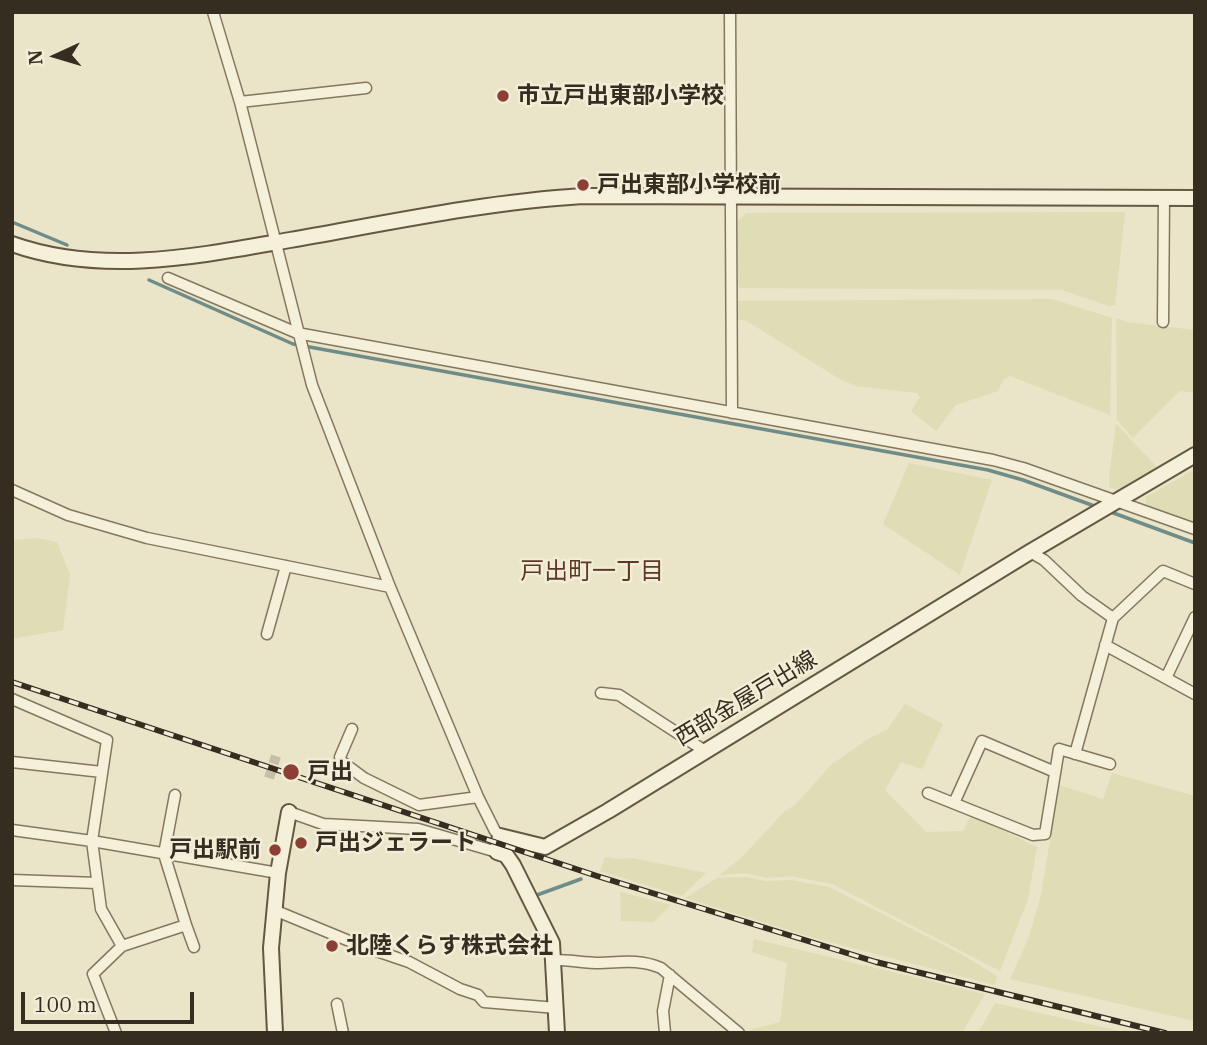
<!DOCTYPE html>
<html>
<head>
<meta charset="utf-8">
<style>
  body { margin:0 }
  #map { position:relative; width:1207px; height:1045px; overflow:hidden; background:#eae4c8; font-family:"IBM Plex Serif",serif }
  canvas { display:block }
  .frame { position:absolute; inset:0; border:14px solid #362d21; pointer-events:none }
  .north { position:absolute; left:21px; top:21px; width:70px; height:70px; -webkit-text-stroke:5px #f2edd6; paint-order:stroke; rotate:266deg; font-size:19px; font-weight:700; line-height:28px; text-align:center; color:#362d21 }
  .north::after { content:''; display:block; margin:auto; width:24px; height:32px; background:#362d21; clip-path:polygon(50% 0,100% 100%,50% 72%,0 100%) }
  .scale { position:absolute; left:21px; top:992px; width:173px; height:32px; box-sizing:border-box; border:4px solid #362d21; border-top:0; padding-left:9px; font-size:21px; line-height:24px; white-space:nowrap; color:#362d21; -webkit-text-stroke:5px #f2edd6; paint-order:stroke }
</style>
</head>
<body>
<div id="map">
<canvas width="1207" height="1045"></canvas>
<div class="frame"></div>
<div class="north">N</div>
<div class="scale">100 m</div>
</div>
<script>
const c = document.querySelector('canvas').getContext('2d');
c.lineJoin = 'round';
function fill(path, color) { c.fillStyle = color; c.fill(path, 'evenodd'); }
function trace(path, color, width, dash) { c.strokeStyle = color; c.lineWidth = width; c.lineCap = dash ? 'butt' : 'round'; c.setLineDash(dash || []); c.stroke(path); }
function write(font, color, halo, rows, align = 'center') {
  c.font = font + ' "IBM Plex Serif","Noto Sans JP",serif'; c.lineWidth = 5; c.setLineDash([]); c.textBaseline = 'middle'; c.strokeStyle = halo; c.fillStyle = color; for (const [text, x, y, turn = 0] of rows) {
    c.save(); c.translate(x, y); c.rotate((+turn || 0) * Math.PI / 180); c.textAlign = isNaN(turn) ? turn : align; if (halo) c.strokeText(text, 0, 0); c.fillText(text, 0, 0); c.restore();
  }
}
fill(new Path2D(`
  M1125,212L1115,305L1109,306L1062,290L740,288L737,285L735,224L746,213Z
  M1052,299L1112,318L1110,415L1010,376L1003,380L998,391L956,405L936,431L911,411L920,397L917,393L856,386L838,378L747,321L736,319L735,301Z
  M1116,318L1126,322L1195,330V393L1180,391L1133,438L1117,420Z
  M1116,424L1157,467L1117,490L1109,487V476Z
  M909,463L992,480L960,575L883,524Z
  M1195,469V522L1146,505V497Z
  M37,538L57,542L70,575L63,630L12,639V540Z
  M905,704L943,724L922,769L901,762L885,790L926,832L963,831L971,815L1037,847L1028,899L1000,971L832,884L791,876L767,878L747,873L719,875L740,859L785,811L795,805L832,764L870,738L887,730Z
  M1112,773L1195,796V1021L1010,979L1029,937L1041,895L1059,785L1103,799Z
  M605,857L619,859L632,858L706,873L682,896L600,871Z
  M746,877L766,881L791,880L829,887L961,954L997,976L995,985L814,938L685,898L717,878Z
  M620,892L671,905L654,922L621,921Z
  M754,939L985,994L962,1033H752L750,1030L780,1022L787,963L752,952Z
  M995,1003L1129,1033H978Z`), '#deddb6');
trace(new Path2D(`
  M12,222L67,245
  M149,280L293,344L988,470L1023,480L1097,507
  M1108,511L1195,543
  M537,895L581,879`), '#708c88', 3.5);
trace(new Path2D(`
  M269,778L276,756`), '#c6bfa7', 10, [10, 5]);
const street = new Path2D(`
  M213,12L240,102L312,385L390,587L478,797L495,831L500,836
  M730,12L732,413
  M240,102L366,88
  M168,278L297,333L993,460L1023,468L1195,529
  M1163,322L1164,197
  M12,490L68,515L147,538L390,587
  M1030,552L1044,560L1082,596L1113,618L1075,754
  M1113,618L1163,571L1195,584
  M267,634L286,566
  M1105,645L1195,694
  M1166,678L1195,617
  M601,693L619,695L705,751
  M12,699L107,740L92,841L12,830
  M352,729L340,757L341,761L364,778L419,805L478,797
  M12,762L102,772
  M928,793L1033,835L1045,834L1059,749L1110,764
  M175,795L164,854L186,925L122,946L101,909L92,841L278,873
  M954,803L982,741L1055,772
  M289,812L323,824L418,829L497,852
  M12,880L97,883
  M274,910L359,945L409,962L460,989L478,995L484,1002L557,1008
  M186,925L194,947
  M555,960C570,960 585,963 600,963C622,962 640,959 661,968L739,1033
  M337,1004L343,1033
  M116,1033L93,974L122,946
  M665,1033L663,1011L670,975`);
const secondary = new Path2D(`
  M12,244C102,276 198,256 290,240C387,223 485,202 583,196L1195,198
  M275,1033L271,948L278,873L289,812
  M557,1033L552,943L513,865L506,855L497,852L500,836L545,847L608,811L1030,552L1195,455`);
trace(street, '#84775f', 13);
trace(secondary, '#655842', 18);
trace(street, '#f5f0da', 10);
trace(secondary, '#f5f0da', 14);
const rail = new Path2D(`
  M12,682L597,876L876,962L1165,1033`);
trace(rail, '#362d21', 6);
trace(rail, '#f2edd6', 3.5, [10]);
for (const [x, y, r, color] of [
  [503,96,7,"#8c3f35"],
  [583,185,7,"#8c3f35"],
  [291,772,9,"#8c3f35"],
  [301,843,7,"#8c3f35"],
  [275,850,7,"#8c3f35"],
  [332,946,7,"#8c3f35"]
]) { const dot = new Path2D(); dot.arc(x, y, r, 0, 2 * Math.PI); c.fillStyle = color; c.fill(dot); trace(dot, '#f2edd6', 2.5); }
write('bold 23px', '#362d21', '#f2edd6', [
  ["市立戸出東部小学校",517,96],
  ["戸出東部小学校前",597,185],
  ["戸出",307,772],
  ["戸出ジェラート",315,843],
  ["戸出駅前",261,850,"right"],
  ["北陸くらす株式会社",346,946]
], 'left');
write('23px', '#362d21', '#f2edd6', [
  ["西部金屋戸出線",746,699,-31]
]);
write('24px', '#5d3825', '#f2edd6', [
  ["戸出町一丁目",592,572]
]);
</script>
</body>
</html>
